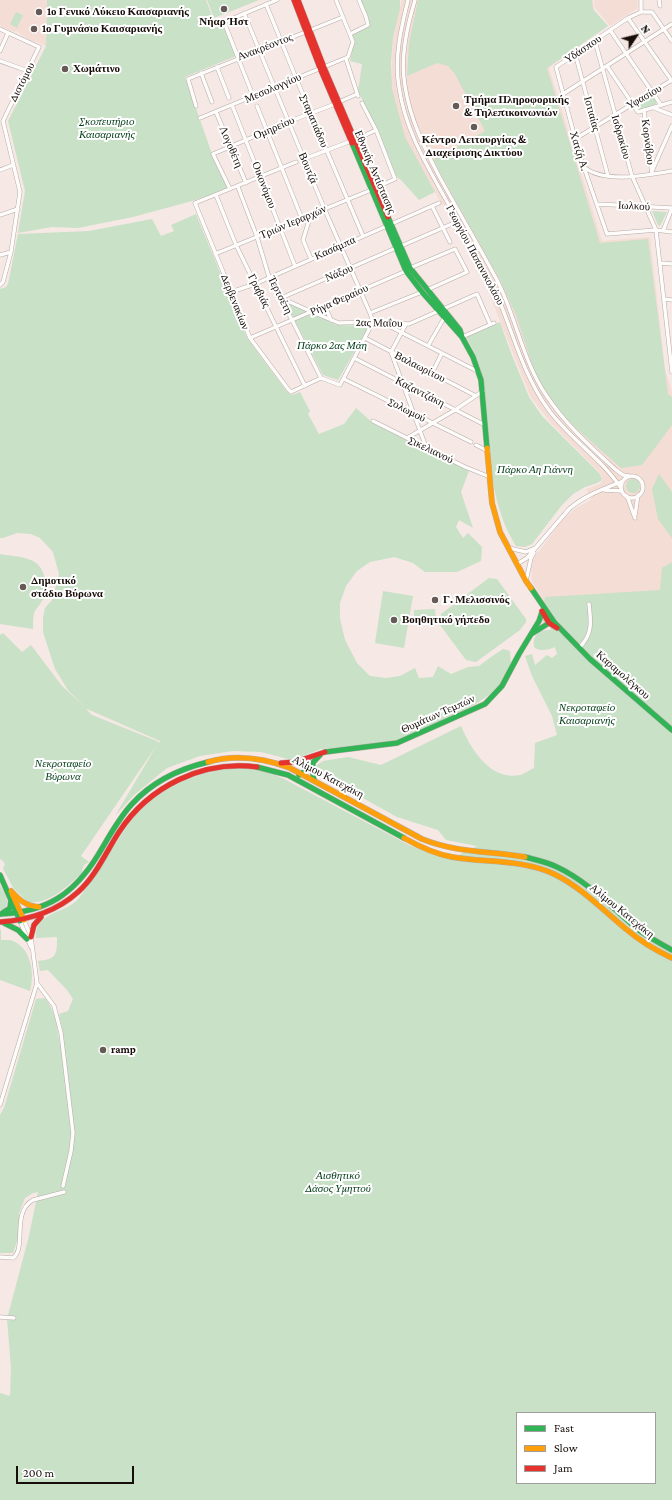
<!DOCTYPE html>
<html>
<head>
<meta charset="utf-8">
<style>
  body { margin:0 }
  #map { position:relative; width:672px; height:1500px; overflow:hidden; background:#f6e8e4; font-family:"Crimson Pro",serif }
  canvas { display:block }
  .legend { position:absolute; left:516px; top:1412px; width:140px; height:72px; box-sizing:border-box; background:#fff; border:1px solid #a29e9d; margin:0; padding:5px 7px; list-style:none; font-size:12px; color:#170d09 }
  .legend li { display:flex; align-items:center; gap:8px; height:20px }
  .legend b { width:20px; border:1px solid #a29e9d }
  .north { position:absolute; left:616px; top:16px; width:40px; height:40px; -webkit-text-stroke:3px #fff; paint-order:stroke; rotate:55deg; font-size:11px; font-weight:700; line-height:16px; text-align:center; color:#170d09 }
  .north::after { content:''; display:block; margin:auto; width:14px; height:18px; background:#170d09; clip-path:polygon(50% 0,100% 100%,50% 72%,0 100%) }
  .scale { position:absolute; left:16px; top:1466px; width:118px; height:18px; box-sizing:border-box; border:2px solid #170d09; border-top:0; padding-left:5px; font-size:12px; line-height:14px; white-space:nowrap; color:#170d09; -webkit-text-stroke:3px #fff; paint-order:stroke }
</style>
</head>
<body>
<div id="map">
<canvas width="672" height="1500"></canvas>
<ul class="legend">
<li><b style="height:5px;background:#30b455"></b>Fast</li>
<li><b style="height:5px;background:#ff9f0a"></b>Slow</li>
<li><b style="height:5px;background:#e5322d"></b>Jam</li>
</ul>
<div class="north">N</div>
<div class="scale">200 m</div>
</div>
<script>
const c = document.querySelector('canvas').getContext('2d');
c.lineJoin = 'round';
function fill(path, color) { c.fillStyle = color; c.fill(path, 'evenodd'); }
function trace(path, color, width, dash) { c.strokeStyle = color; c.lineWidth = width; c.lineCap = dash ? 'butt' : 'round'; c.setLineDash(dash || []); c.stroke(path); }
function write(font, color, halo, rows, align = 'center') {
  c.font = font + ' "Crimson Pro",serif'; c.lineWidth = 4; c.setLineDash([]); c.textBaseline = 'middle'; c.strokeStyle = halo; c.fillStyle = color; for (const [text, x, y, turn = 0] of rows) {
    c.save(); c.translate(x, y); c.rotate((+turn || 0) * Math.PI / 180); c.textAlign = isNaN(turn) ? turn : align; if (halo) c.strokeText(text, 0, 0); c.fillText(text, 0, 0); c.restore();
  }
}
fill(new Path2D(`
  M0,0H47L46,46L35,41L33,42L16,31L14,32L0,26Z
  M402,0H593L597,32L549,68L602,241L650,237L665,369L672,392V726L552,617L532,581L531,568L534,558L563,519L576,508L591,500L586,489L600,484L602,480L601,474L550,422L530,396L487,288L464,243L403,136L391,89L393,37Z
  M594,0H637L638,8L610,26L595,8Z`), '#f4ddd5');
fill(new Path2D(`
  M47,0H206L215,24L222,22L236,56L185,77L212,154L228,189L192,201L133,217L78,228L52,227L18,233L25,191L8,121L46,46Z
  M207,0H259L214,18Z
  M360,0H400V9L393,37L391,63L392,89L405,137L435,192L419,200L402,181L396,176L377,130L358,91L362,64L350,61L354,42L351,34L368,25L369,19Z
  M418,0H592L593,9L608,26L547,68L600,243L648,239L668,394L672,397V425L642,465L621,468L578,430L559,411L546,392L535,373L516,315L500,280L433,160L485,131L455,74L448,66L437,63L407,76L409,43Z
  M16,12L23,15L17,28L10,24Z
  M652,95L656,100V104L640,110L639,109L637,104Z
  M652,211L667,212L660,226L658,225Z
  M196,214L247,338L287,392L292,395L300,392L310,411L308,414L319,434L344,424L356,408L374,424L469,471L461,492L473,528L459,520L456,527L463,538L468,533L482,547L481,561L457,572H425L413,563L394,557L370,562L357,571L346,586L340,603V619L345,640L357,663L370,676L386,678L400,676L415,668L419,678L433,677L438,666L451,674L468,667L479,666L491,657L503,649L510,651L511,665L502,683L489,695L471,707L401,739L385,743L321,749L292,760L261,752L233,751L200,756L167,768L134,795L115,816L157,745L81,856L89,862L84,865L82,870L83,872C69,885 49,905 28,902L14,889L3,869L5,864L3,861L0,859V635L3,633L22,652L31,645L62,686L85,707L68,690L55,669L43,632V618L45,608L52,600L59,574L53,552L40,538L31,534L17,533L3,538H0V289L6,287L8,284L18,234L89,231L152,219L161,236L174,231L171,225ZM87,710V709L160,741L159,743L157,741L92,715Z
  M291,303L337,325L369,326L338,380L323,375L287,305Z
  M500,322L511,353L529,397L542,416L600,474L602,480L597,483L585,487L573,494L562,505L532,544L525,547L516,546C492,508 490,463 487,419C485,402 486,384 480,368C477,357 472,347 466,337Z
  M659,474L672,492V538L658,519L652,489Z
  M626 486a7 7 0 1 1 14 0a7 7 0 1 1-14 0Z
  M0,554C10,556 21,556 31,560C45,566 48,584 44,597C42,603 36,608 34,613C33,618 33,624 33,629L0,624Z
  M672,562V1500H0V1393L10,1396L11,1368L7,1319L29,1236L38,1192L33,1193L25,1198L19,1213L21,1230L13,1253H0V1115L4,1108L36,999L45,998C57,1015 56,1024 60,1043L63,1033L59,1014L68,1011L73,999L67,990L48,970L40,971L38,961C57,959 57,955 57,937L36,938C34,911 65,915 79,898C92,881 103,863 115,845C124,831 133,815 146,804C164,788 187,778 211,772C227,768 245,766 262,769C269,771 277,776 284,779L409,845L432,854L451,859L477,846L446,840L438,830L397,817L320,774L316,770L317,765L323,761L348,757L381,765L461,726C471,749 490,781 520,775C524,774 530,770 534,768L535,743L557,735L552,716L532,676L525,656L532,654L535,665L547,655L552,658L557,654L555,647C548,650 540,652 534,647C532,635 540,629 551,630L549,623L541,621L545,597L660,590L662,568ZM517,1413H655V1483H517Z
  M489,578L497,579L526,619V622L520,630L476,662L466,660L440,625L444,622L441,619V614Z
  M383,591L413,596L404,648L375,643Z
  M435,609L436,622H414V610Z
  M0,885C4,893 12,903 3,910H0Z
  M0,929L1,931V940C4,940 8,940 10,940C31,946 35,973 30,991L0,980Z`), '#c8e1c7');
const street = new Path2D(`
  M408,0C401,28 394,58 399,87C405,129 425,162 445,198C461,227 477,257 493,286C512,327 521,372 548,409C569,438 601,458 621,488
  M415,0C407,27 400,57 405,86C410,119 424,147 439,176C458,211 479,246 498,282C516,318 523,361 546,395C565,424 591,447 616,470L623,475L629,476
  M641,0V12
  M659,0L660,6
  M266,4L296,78L363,236
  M244,13L324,208L370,313L373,322L340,385L321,378L291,392L288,389L250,338L195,203L296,162
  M628,18L672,81
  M0,29L39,47L3,121L20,192L11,252L3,282L0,285
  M610,30L661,105
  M350,34L368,25L366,17L359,0
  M595,41L632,176L656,230L672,372
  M672,41L652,12H641L628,18L556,67L579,153L607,234L656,230L672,232
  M0,51L8,33
  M575,53L608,176
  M346,59L358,96
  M0,61L28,71
  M607,66L638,112L672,102
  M217,67L229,98
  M201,73L212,102
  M563,94L672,24
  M253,96L224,22L277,0
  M339,102L357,94
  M362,103L376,130L395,179L375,188
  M232,105L295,266
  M196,106L188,79L343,17
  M257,106L302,219
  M654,108L672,115
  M644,110L652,174
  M216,112L246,183
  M200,118L348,57L353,42L336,0
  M575,139L672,80
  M355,140L376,130
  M304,159L351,141
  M584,167C604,184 648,175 672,171
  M0,170L13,165
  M652,171L672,126
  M238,187L257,237L269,277L292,320L321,378
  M230,189L213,154L288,122L335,104
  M216,195L236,245L305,386
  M597,204L672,208
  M432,206L450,242
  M0,215L18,209
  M663,231L672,208
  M401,246L454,223
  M215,254L371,190
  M0,255L11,252
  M311,259L303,240L311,214
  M661,263L672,264
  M410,268L455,249L467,272L427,290
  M231,292L255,284L439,203
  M281,298L312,312L339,323L373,322L409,324L477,294L490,324
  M281,298L396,248
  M664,299L672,300
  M325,306L331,320
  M370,313L422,292
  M383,323L479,372
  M406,324L391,352L426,447
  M462,337L494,323
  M250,338L406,271
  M365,338L476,396
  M428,346L444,318
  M354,358L485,425
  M432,373L442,353
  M344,379L471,442
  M373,421L465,467L490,477
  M407,438L455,410L483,391
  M476,445L488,451
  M621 487a11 11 0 1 1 22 0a11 11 0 1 1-22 0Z
  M604,490L622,491
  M627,496L635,518
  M635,515L638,495
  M509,548L526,552L535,548
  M517,564L527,558L569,509C585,495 604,489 623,481
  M526,581L531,558L534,553
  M579,648C593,634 591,622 589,604
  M24,920L31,937L37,983L54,1006L61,1033L73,1133L71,1151L63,1186
  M20,921L31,947
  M0,1105L37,983
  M0,1257L13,1258C27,1248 11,1212 33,1200L64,1192
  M0,1317L14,1318`);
const fast = new Path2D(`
  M352,143L406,271L422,292L462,337
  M388,217L410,268L460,330L462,337L473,357L481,380L487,448
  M531,588L554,622L590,659L672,730
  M533,633L549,623L550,620
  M325,752L397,743L485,704L502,686L519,654L539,621L542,612
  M313,763L312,769L314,780
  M257,767L288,775L404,838
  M299,775L305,771L320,755
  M525,857C536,860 547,862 557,867C589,882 613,909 640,931C650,938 661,944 672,950
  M0,875L20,921
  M0,914C47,912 74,894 98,855C109,837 118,819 132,804C152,782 179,769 208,762
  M1,914L10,908L11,899
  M4,923L18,930L27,939`);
const slow = new Path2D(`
  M487,448L492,503L500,532L526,581L531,588
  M208,762C236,754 263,758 290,768L422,839C457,853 489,851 525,857
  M404,838C420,847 435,854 452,857C486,863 522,859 554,874C581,887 603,910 626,929C640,941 655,950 672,958
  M11,891C19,900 26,906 39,907
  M12,894L24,920`);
const jam = new Path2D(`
  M294,0L320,68L352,143
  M298,0L325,70L388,217
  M542,611L549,623L557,628
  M281,763L295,762L325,752
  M0,922C29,920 56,912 78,892C96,876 106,852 119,832C149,786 203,760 257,767
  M31,937L34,925L41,917`);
trace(street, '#b6aba7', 4.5);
trace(fast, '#b6aba7', 6);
trace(slow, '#b6aba7', 6);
trace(jam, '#b6aba7', 6);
trace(street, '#fefcfb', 3.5);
trace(fast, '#30b455', 5);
trace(slow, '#ff9f0a', 5);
trace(jam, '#e5322d', 5);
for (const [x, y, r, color] of [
  [224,9,4,"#655a56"],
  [39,12,4,"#655a56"],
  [34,29,4,"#655a56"],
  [65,69,4,"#655a56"],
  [456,106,4,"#655a56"],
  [474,127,4,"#655a56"],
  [23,587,4,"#655a56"],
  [435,600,4,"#655a56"],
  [394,620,4,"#655a56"],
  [103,1050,4,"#655a56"]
]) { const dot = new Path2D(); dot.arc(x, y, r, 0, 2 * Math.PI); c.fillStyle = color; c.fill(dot); trace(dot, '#fff', 1.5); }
write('bold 11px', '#170d09', '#fff', [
  ["1ο Γενικό Λύκειο Καισαριανής",47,12],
  ["Νήαρ Ήστ",224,22,"center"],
  ["1ο Γυμνάσιο Καισαριανής",42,29],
  ["Χωμάτινο",73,69],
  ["Τμήμα Πληροφορικής",464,100],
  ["& Τηλεπικοινωνιών",464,113],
  ["Κέντρο Λειτουργίας &",474,140,"center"],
  ["Διαχείρισης Δικτύου",474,153,"center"],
  ["Δημοτικό",31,581],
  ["στάδιο Βύρωνα",31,594],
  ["Γ. Μελισσινός",443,600],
  ["Βοηθητικό γήπεδο",402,620],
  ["ramp",111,1050]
], 'left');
write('11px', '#170d09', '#fff', [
  ["Ανακρέοντος",265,47,-21],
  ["Υδάσπου",583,49,-34],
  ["Διστόμου",22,82,-63],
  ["Μεσολογγίου",273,88,-23],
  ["Υφασίου",644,97,-30],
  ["Ιστιαίας",592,114,75],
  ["Σταματιάδου",314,121,67],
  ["Ομηρείου",274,128,-23],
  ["Ισδρακίου",621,137,74],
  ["Κορνόβου",648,142,83],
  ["Λογοθέτη",231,147,67],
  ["Χατζή Α.",579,151,73],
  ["Βουτζά",308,168,67],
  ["Εθνικής Αντίστασης",375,172,67],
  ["Οικονόμου",264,185,69],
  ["Ιωλκού",634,206,3],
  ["Τριών Ιεραρχών",293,222,-23],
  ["Κασάμπα",335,248,-24],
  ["Γεωργίου Παπανικολάου",475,255,62],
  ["Νάξου",339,273,-23],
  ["Γραβιάς",259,291,63],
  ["Τερτσέτη",280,295,63],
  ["Ρήγα Φεραίου",339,300,-24],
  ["Δερβενακίων",235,302,68],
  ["2ας Μαΐου",379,323,1],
  ["Βαλαωρίτου",420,367,27],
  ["Καζαντζάκη",420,392,27],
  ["Σολωμού",407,410,27],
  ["Σικελιανού",431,450,26],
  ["Καραμολέγκου",623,675,41],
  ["Θυμάτων Τεμπών",438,714,-24],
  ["Αλίμου Κατεχάκη",328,777,28],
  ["Αλίμου Κατεχάκη",622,911,39]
]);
write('italic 11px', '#023b18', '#fff', [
  ["Σκοπευτήριο",107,122],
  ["Καισαριανής",107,135],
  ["Πάρκο 2ας Μάη",332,346],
  ["Πάρκο Αη Γιάννη",535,470],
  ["Νεκροταφείο",587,708],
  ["Καισαριανής",587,721],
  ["Νεκροταφείο",63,764],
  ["Βύρωνα",63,777],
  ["Αισθητικό",338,1176],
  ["Δάσος Υμηττού",338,1189]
]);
</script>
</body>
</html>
